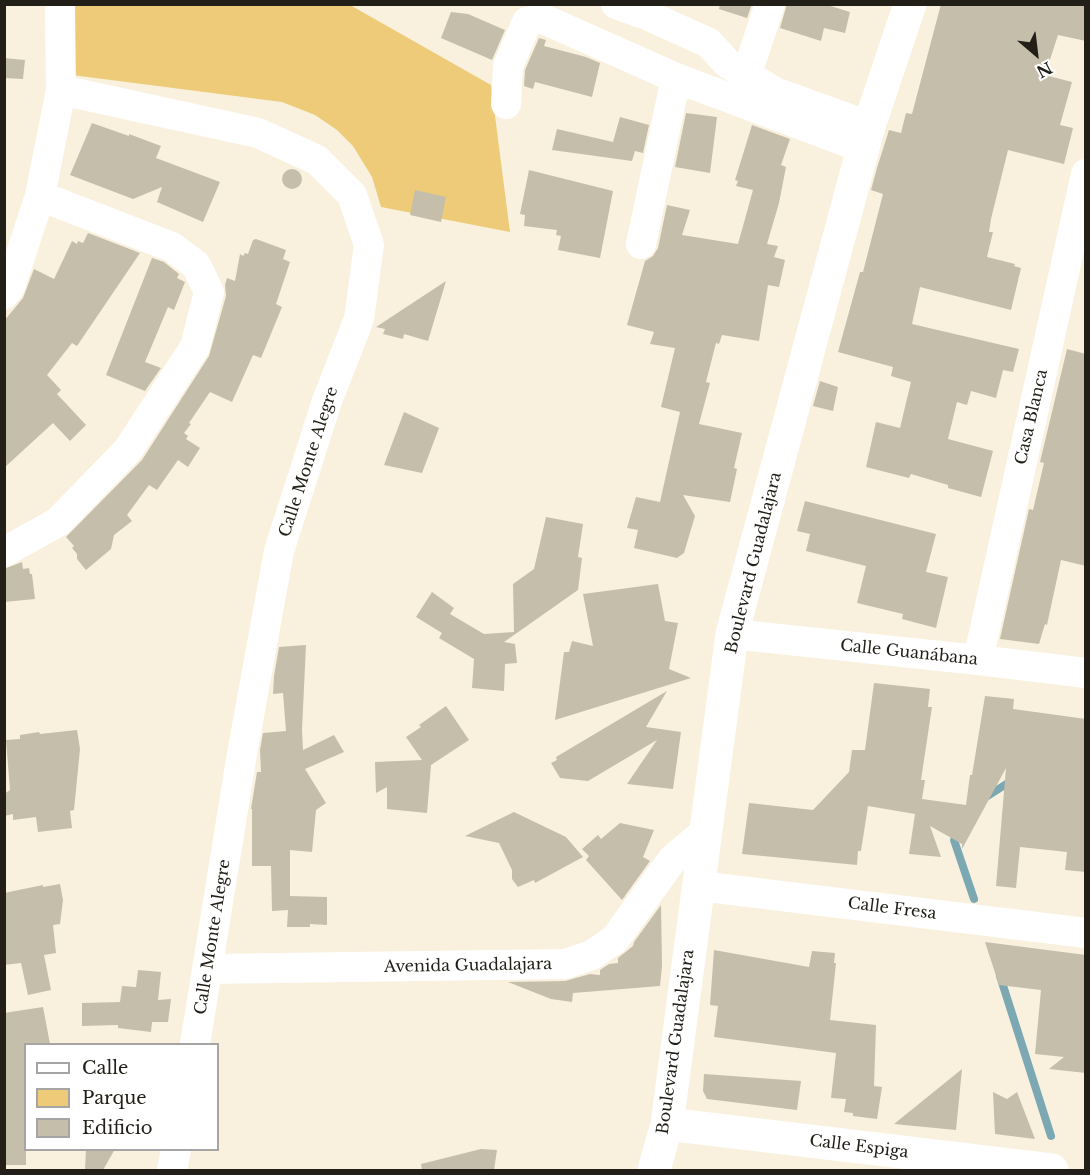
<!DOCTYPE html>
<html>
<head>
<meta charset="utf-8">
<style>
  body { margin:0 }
  #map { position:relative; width:1090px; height:1175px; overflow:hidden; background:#f9f1de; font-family:"Libre Baskerville",serif }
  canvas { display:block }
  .frame { position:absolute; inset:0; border:6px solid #221f18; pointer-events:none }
  .legend { position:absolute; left:24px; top:1043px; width:195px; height:108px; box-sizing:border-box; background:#fff; border:2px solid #a7a5a3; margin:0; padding:8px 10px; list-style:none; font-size:18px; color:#221f18 }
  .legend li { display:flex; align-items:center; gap:12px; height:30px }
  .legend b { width:30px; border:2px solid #a7a5a3 }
  .north { position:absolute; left:1006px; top:24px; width:60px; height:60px; -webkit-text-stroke:4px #fff; paint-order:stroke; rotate:152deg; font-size:16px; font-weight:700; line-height:24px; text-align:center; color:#221f18 }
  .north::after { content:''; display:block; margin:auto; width:21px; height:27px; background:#221f18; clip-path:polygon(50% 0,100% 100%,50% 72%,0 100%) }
</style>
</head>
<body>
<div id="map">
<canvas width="1090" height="1175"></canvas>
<div class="frame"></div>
<ul class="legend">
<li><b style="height:8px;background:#fff"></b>Calle</li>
<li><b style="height:16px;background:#edcb79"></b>Parque</li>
<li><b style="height:16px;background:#c5beab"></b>Edificio</li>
</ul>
<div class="north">N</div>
</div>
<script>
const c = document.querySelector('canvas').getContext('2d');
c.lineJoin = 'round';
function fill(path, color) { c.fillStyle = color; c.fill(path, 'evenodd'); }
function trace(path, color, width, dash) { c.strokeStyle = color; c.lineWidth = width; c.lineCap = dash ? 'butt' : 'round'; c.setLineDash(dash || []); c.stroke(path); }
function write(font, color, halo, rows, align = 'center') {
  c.font = font + ' "Libre Baskerville",serif'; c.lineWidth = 4.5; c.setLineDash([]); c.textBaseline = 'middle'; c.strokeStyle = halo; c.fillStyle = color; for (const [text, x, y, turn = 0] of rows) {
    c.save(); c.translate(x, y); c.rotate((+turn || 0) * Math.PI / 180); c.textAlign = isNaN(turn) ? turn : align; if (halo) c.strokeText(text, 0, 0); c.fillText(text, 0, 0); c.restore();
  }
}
fill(new Path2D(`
  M73,5H350L491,85L510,232L381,207L372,177L353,146L337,130L315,115L282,102L72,75Z`), '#edcb79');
trace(new Path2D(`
  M986,797L1011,781
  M959,833L954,840L974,899
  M1000,976L1051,1136`), '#7ba8b3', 8);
fill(new Path2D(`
  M720,4H752L747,18L719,9Z
  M787,4H824L850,12L845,33L824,28L821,41L780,28Z
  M941,4H1086V41L1058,35L1045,75L1072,82L1060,125L1073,128L1064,164L1008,150L991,219L989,232H993L987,257L1015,264L1014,266L1021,268L1011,310L920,287L912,324L1019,349L1013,372L1003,370L996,398L971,391L967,405L957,402L948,439L993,451L981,497L948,488V485L911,474L909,478L866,467L876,422L900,428L911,382L891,376L893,367L838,352L860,272H863L883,194L871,190L877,168L889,130L901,133L906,113L912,114Z
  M451,12L468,14L505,30L492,60L441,38Z
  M539,38L546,40L544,46L586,57L600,63L592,97L535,82L533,89L524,86L525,70Z
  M4,58L25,60L23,79L4,78Z
  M686,113L717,117L710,173L675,167Z
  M620,117L649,125L643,153L635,151L632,161L552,150L557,129L613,142Z
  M92,123L129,136V134L161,146L156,158L220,182L203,222L157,202L162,187L133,199L70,175Z
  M752,125L790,139L781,165L786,167L779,203L767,244L778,246L774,257L785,260L779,287L768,285L759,341L722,335L719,344L716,343L706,382L710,383L699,424L742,433L734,468L737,469L730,502L683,495L695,516L684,553L677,558L634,548L638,530L627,528L636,497L660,502L680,412L661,407L675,348L650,344L654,332L627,325L645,261L653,256L658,248L667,205L690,210L682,235L738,244L753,190L736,186L738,181L735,180Z
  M282 179a10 10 0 1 1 20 0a10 10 0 1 1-20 0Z
  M529,170L613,191L600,258L558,250L561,236L556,235L557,230L524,226L525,215L520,214Z
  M415,190L446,197L441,222L410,215Z
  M88,233L140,253L77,346L72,343L47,375L61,390L57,394L86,425L70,441L53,423L4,468V321L23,298L34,269L54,279L72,241L77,244L78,241L83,243Z
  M256,239L286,250L283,259L290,262L276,304L282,307L261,358L253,355L232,402L210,392L189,423L191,424L184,433L188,436L186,439L200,448L188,467L178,460L157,490L149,485L127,515L132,521L114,535L111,549L86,570L77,559V554L72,548L74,546L66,537L142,460L209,356L226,296L225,285L227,278L235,281L240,254L243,256L245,253L248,254L253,240Z
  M152,258L164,262L179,274L177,278L185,282L174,310L168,307L145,362L161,368L145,391L106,375Z
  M446,281L428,341L404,334L403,339L383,334L385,329L376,327Z
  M1067,349L1086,354V566L1061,560L1047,625L1045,624L1039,644L1000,639L1029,509L1033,510L1044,463L1040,462Z
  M820,381L838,387L833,411L813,406Z
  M404,412L439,428L422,473L384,465Z
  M805,501L936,534L926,572L948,577L936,628L902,619L903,614L857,603L866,566L806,551L810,534L797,531Z
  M546,517L583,524L578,557L582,558L578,590L504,642L515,644L517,663L505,664L504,691L472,688L474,659L439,638L442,633L416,617L432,592L454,608L450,614L484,634L514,632L513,584L534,569Z
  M22,562L23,569L29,568L30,574H32L35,599L4,602V569Z
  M658,584L665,621L678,623L669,669L691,678L555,720L564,652H569L572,641L593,646L583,594Z
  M306,645L302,730L303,750L334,735L344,752L305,769L326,803L316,810L312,852L290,850V896L327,897V925L310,924V927H287L288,910L272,911L271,866H252V809H251L257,772H261L260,750L263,733L286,731L283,693L273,694L274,676L279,647Z
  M874,683L930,689L928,707H932L921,780H925L922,799L966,805L970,775H972L985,696L1014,699L1013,709L1086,719V872L1065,870L1067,852L1020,847L1016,888L996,886L1006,768L962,849V844L930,826L941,857L909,854L915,814L868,806L861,851H858L857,865L742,854L749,803L813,810L849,772L852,750H865Z
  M667,691L646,727L681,732L673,789L627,784L657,740L588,781L560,778L551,763L557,760L556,757Z
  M446,706L469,740L431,765L427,813L387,809V787L376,793L375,762L422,760L406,737L421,727L419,725Z
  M77,730L80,749L74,810L70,811L72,828L38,832L36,817L13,820V814L4,816V794L10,790L6,740L20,739V735L39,732L40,734Z
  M514,812L566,837L583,857L535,883L534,880L518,887L512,879V870L499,843L465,836Z
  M620,823L654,830L643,857L650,861L622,900L586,860L589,856L582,849L598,835L601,839Z
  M60,884L63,900L60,924L53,925L56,953L44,955L51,990L28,995L21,963L4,965V893L43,885V887Z
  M661,905L662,966L660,986L573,993L572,1002L551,999L508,982L565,981L590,974L600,975V970L609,964L618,963V958L633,946L634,942Z
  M985,942L1086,955V1073L1049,1069L1064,1057L1035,1054L1041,990L999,985Z
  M714,950L809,967L812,951L835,953L834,963H836L830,1020L876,1025L874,1086L882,1087L877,1119L853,1116V1113L844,1112L846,1099L831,1098L836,1053L714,1037L718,1006L710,1005Z
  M138,970L161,972L158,1000L171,999L168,1022H152L151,1032L118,1028V1025L82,1026V1003L120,1002L122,986L136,987Z
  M43,1007L50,1044H26V1165H4V1013Z
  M962,1069L956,1130L894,1124Z
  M704,1074L801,1081L797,1110L707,1099L703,1091Z
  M993,1092L1007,1099L1017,1092L1035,1139L995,1134Z
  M86,1149H115L103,1170H85Z
  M481,1149L497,1150L494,1170H422L421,1164Z`), '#c5beab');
trace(new Path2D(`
  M616,4L647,15L709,43L727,63L775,92L869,126
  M746,76L770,4
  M61,90L258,133L317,160L352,195L369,245L359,319L327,401L279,551L242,754L195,1044
  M506,104L508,66L527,22L541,18L676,78L863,148
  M641,244L676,78
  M4,294L10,287L40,196L61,90L60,4
  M4,552L58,522L128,450L195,347L209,292L196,265L172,247L40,196
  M732,634L978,660L1086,673
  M978,660L1086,174
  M699,886L1086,933
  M208,969L565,964L592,955L615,939L672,860L705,832
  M172,1170L176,1150`), '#fff', 30);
trace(new Path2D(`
  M667,1124L1052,1170
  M654,1170L667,1124L732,634L869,126L910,4`), '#fff', 33);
write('16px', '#221f18', '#fff', [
  ["Casa Blanca",1032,417,-77],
  ["Calle Monte Alegre",309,462,-72],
  ["Boulevard Guadalajara",754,563,-76],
  ["Calle Guanábana",909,653,6],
  ["Calle Fresa",892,909,7],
  ["Calle Monte Alegre",213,937,-81],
  ["Avenida Guadalajara",468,966,-1],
  ["Boulevard Guadalajara",676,1042,-82],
  ["Calle Espiga",859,1147,7]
]);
</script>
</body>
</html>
